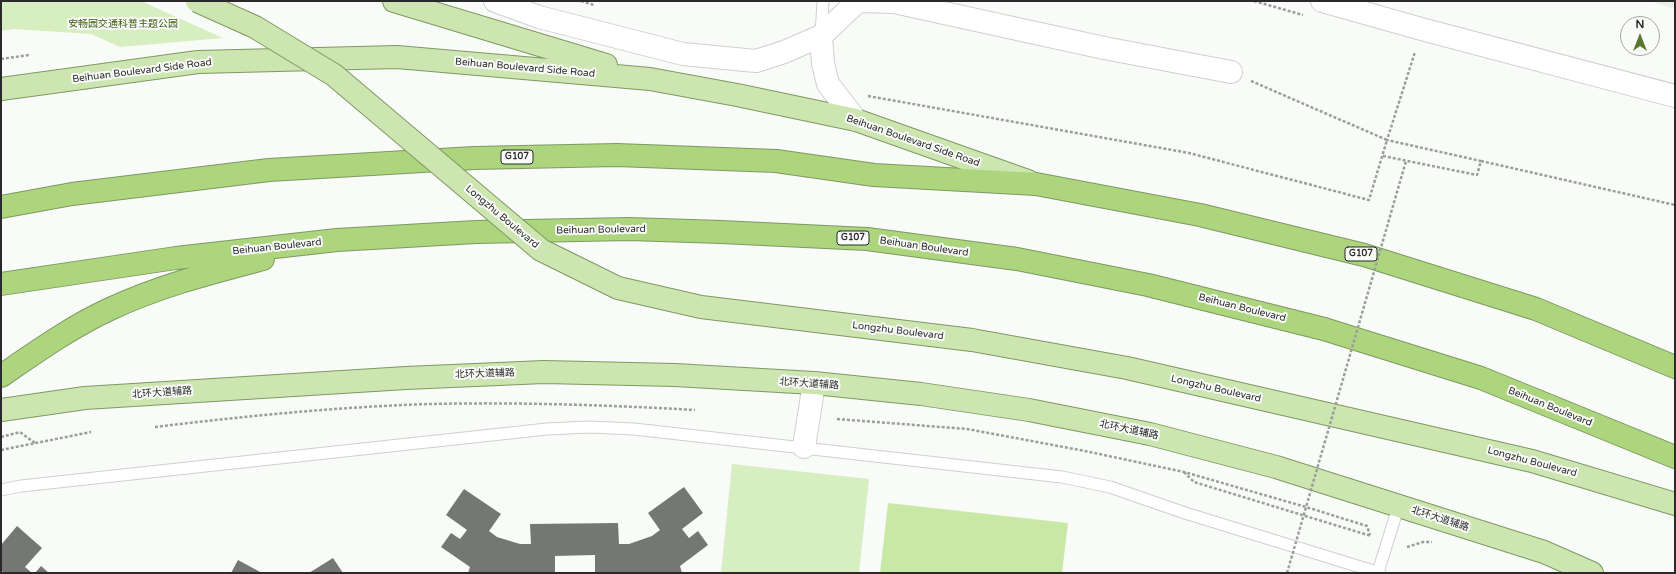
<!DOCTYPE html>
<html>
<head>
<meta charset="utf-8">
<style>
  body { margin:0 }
  #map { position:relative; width:1676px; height:574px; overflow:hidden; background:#f9fbf8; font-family:"Varela Round",sans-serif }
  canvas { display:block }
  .frame { position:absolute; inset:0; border:2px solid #292a29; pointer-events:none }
  .north { position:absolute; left:1620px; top:16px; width:40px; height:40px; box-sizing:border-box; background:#f9fbf8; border:1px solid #a6a7a5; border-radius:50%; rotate:0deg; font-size:11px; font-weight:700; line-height:16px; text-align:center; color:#292a29 }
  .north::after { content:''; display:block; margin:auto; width:14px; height:18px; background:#58782e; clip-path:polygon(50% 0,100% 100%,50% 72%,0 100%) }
</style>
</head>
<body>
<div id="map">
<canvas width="1676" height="574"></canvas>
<div class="frame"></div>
<div class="north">N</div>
</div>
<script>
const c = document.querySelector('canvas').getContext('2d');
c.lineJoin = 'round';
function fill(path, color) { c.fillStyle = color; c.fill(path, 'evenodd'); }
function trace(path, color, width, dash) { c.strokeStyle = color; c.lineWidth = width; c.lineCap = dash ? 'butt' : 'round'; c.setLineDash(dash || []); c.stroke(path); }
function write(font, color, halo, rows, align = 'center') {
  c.font = font + ' "Varela Round","Noto Sans SC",sans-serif'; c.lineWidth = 4; c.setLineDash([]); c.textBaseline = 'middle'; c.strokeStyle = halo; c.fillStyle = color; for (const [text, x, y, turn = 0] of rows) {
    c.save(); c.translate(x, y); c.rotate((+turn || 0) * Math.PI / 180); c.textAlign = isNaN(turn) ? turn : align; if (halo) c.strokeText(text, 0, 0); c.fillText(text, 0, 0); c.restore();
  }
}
fill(new Path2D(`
  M1649,1H1675V9Z`), '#ecf1e7');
fill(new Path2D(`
  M1,1H141L223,38L120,47L91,34L14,29L1,31Z
  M732,464L869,479L859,573H721Z`), '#d7eec0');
fill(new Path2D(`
  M888,503L1068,523L1062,573H880Z`), '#c8e9a5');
fill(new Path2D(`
  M684,487L703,513L682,529L689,538L698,531L708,545L680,566L682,573H595V555L555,556V573H468L470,567L441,547L451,533L460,539L467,530L446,515L464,489L501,514L489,531L497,537L520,544H531L530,524L618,523L619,544H629L652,536L660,530L648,513Z
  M17,526L42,548L25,567L32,573H4L1,570V545Z
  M333,558L343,573H309Z
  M238,560L262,573H231Z
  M41,566L49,573H35Z`), '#757774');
const lane = new Path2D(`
  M821,35L823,1
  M1,490L21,486L547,429L589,427L634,429L1062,477L1110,487L1185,513L1380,573
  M1378,572L1399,505`);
const street = new Path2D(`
  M495,1L539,17L683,54L756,61L784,52L821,36L858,1
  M862,1L894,2L1104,48L1231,72
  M1322,1L1425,30L1675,96
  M821,36L823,63L828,84L856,120
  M804,447L814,383`);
const primary = new Path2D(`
  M394,1L606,65
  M1,89L198,62L397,57L650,79L737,95L856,120L1028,181
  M972,340L1127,368L1532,461L1675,504
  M1,410L85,398L406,378L544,372L675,375L814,383L921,394L1029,410L1150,434L1276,467L1544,552L1592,573`);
const highway = new Path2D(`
  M1,207L72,194L269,170L474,158L617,155L776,161L874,175L1036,184L1200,215L1364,255L1536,309L1675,367
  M1,284L176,258L337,240L476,232L629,229L721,232L867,239L1017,259L1148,285L1324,329L1481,378L1675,457
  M1,376C36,352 71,327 110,309C159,286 210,273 263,259`);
trace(lane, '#ced0cd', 13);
trace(street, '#ced0cd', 24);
trace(primary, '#7e9960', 24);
trace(highway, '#7e9960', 24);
trace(new Path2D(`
  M581,1L594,5
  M1254,1L1303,15
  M1,59L29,55
  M868,96L1189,153L1369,200L1387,140L1251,81
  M1383,156L1477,175L1481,161L1387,140L1415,52
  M1481,161L1675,205
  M837,419L967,429L1085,451L1184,472L1306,507L1367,526L1370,535
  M155,427C246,416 337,407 429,404C518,402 607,405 695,410
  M1,437L20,432L35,443
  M1,450L91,432
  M1184,472L1194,482L1371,536
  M1407,547L1423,542H1432`), '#9c9e9c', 2.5, [3, 2]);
trace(lane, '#fff', 11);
trace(street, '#fff', 22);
trace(primary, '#cde6b1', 22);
trace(highway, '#acd57d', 22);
const primaryBridge = new Path2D(`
  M197,1L255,27L334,75L541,250L618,288L701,307L972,340`);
trace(primaryBridge, '#7e9960', 24, []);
trace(new Path2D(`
  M1287,573L1406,161`), '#9c9e9c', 2.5, [3, 2]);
trace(primaryBridge, '#cde6b1', 22);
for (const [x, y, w] of [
  [517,157,32],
  [853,238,32],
  [1361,254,32]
]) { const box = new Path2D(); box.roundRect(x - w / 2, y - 7, w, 14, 3); c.fillStyle = '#f9fbf8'; c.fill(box); trace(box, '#292a29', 1); }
write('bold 9px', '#292a29', null, [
  ["G107",517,157],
  ["G107",853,238],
  ["G107",1361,254]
]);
write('10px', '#3a560e', '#f9fbf8', [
  ["安畅园交通科普主题公园",123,24]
]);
write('10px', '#292a29', '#f9fbf8', [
  ["Beihuan Boulevard Side Road",525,68,5],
  ["Beihuan Boulevard Side Road",142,71,-7],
  ["Beihuan Boulevard Side Road",913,141,19],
  ["Longzhu Boulevard",502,217,40],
  ["Beihuan Boulevard",601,230,-1],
  ["Beihuan Boulevard",277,247,-6],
  ["Beihuan Boulevard",924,247,8],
  ["Beihuan Boulevard",1242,308,14],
  ["Longzhu Boulevard",898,331,7],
  ["北环大道辅路",485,374,-2],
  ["北环大道辅路",809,384,4],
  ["Longzhu Boulevard",1216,389,13],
  ["北环大道辅路",162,393,-4],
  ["Beihuan Boulevard",1550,407,22],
  ["北环大道辅路",1129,430,12],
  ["Longzhu Boulevard",1532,462,15],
  ["北环大道辅路",1440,519,18]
]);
</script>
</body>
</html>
